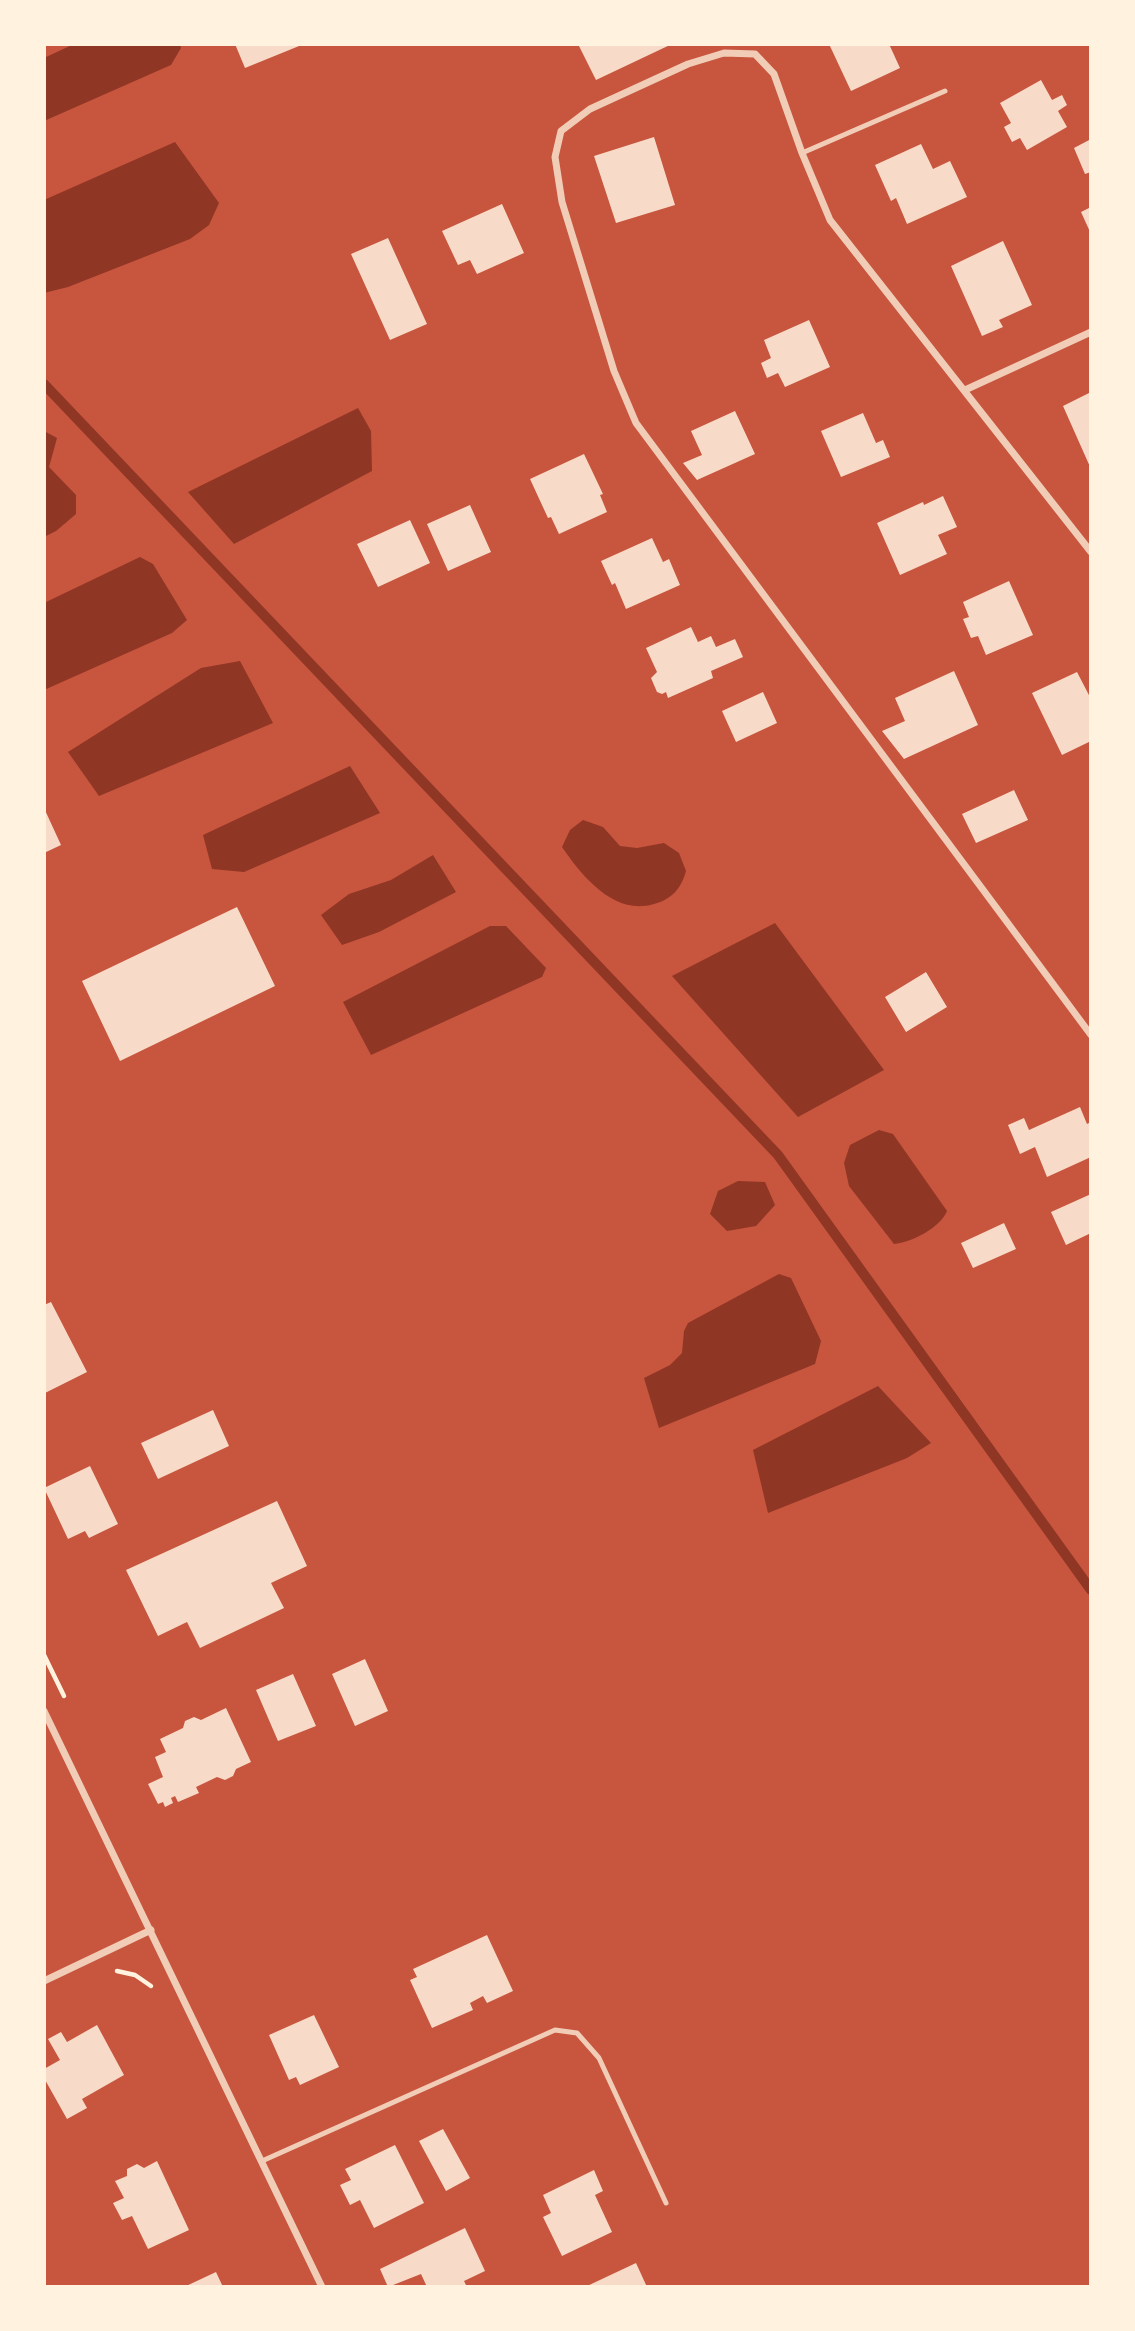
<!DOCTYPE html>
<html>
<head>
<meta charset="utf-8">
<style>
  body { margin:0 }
  #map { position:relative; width:1135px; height:2331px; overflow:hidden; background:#c8553d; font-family:Barlow,sans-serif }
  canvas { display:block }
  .frame { position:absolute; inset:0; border:46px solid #fff3e0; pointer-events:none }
</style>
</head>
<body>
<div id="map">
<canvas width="1135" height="2331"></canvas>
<div class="frame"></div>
</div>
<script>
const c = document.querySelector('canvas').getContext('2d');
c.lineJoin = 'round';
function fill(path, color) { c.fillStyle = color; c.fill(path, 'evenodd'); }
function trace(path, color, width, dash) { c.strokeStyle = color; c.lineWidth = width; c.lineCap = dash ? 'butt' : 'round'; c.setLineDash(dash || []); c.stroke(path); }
fill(new Path2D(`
  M74,44H180L181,48L171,65L44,121V58Z
  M175,142L219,203L209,225L190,239L68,287L44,293V200Z
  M358,408L371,431L372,471L234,544L188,492Z
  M44,431L57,438L49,467L76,495V514L56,531L44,537Z
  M140,557L153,564L187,620L172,633L44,690V603Z
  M240,661L273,723L99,796L68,752L201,668Z
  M350,766L380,813L244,872L212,869L203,835Z
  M583,820L603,827L620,846L637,848L664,843L679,853L686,871C681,889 672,899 654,904C614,916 582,876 562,847L570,830Z
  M433,855L456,892L379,932L342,945L321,915L349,894L391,880Z
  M775,923L884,1070L798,1117L672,976Z
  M490,926H506L546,968L542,977L371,1055L343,1002Z
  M879,1130L893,1134L947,1211C940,1228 912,1242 894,1244L849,1186L844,1163L850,1145Z
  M738,1181L765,1182L775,1205L756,1226L727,1231L710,1214L718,1191Z
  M779,1274L791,1278L821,1341L815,1364L659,1428L644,1378L670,1365L682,1353L684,1331L688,1323Z
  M878,1386L931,1443L907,1458L768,1513L753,1450Z`), '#8f3625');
trace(new Path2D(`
  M44,384L778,1155L1091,1590`), '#8f3625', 10);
fill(new Path2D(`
  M235,44H304L245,68Z
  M578,44H672L596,80Z
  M829,44H889L900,68L851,91Z
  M1041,80L1052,100L1062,95L1067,105L1058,111L1067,127L1027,150L1020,138L1012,142L1004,127L1011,123L1000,103Z
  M654,137L675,205L616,223L594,156Z
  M1091,139V172L1085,174L1074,148Z
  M921,144L933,169L950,161L967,197L907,224L896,198L891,201L875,165Z
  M502,204L524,253L477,274L470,260L458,265L442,231Z
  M1091,207V234L1081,212Z
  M388,238L427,324L390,340L351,254Z
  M1003,241L1032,305L999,320L1003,327L982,336L951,266Z
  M809,320L830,367L785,387L778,373L767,378L761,363L771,358L764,340Z
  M1091,392V469L1063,406Z
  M735,411L755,454L697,480L683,463L702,455L691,431Z
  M863,413L876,443L883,440L890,457L841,477L821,431Z
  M584,454L603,494L600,495L607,512L559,534L551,517L548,518L530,479Z
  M943,496L957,527L938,535L947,554L900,575L877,523L923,502L924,505Z
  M470,505L491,552L448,571L427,524Z
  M410,520L430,563L378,587L357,544Z
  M652,538L663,562L669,559L680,585L626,609L615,583L612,585L601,561Z
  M1009,581L1033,635L986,655L978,636L971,638L963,619L969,617L963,602Z
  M691,627L698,642L711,636L716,647L735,639L743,657L711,671L713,678L668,698L666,692L662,694L657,692L651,678L657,672L646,648Z
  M954,671L978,725L904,759L882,731L905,721L895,698Z
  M1077,672L1091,699V741L1062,755L1032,693Z
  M763,692L777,723L736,742L722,711Z
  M1014,790L1028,820L976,843L962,814Z
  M44,808L61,845L44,853Z
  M237,907L275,986L120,1061L82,981Z
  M926,972L947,1007L906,1032L885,997Z
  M1080,1107L1087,1124L1091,1122V1157L1047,1177L1035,1147L1020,1154L1008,1125L1024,1118L1029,1130Z
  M1091,1194V1233L1066,1245L1051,1212Z
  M1004,1223L1016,1249L973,1268L961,1243Z
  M51,1302L87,1372L45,1393L44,1305Z
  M213,1410L229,1446L158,1479L141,1443Z
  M90,1466L118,1524L89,1538L85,1531L68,1539L44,1488Z
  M277,1501L307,1566L271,1583L284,1608L200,1648L187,1622L158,1636L126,1570Z
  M365,1659L388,1711L355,1726L332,1674Z
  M293,1674L316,1726L278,1741L256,1690Z
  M226,1708L251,1762L236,1769L233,1776L225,1780L217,1777L196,1787L199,1793L178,1802L175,1796L171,1798L173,1803L165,1807L163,1802L158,1804L148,1784L163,1777L155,1757L166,1752L160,1739L183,1728L185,1721L194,1717L201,1720Z
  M487,1935L513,1991L487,2003L483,1996L470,2003L473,2010L432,2028L410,1980L417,1977L413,1969Z
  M314,2015L339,2067L300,2085L296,2077L289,2080L269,2035Z
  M97,2025L124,2075L82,2099L87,2108L67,2119L44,2078V2069L60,2060L48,2039L61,2032L67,2042Z
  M443,2129L470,2178L446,2191L419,2141Z
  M395,2145L424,2203L374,2228L360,2200L350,2205L340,2185L351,2180L345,2169Z
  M157,2161L189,2230L148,2249L132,2216L122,2220L113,2203L124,2198L115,2181L127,2176V2169L137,2164L144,2168Z
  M594,2170L603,2191L595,2195L612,2232L562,2256L543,2217L551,2213L543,2195Z
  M465,2228L485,2271L464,2281L467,2287H427L421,2274L388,2287L380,2269Z
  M636,2263L647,2287H585Z
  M216,2272L223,2287H184Z`), '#f7dbc8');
trace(new Path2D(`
  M44,1655L64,1696
  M117,1971L135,1975L151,1986`), '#fff3e0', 4.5);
trace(new Path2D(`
  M802,153L945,91
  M262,2161L555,2030L577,2033L599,2058L666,2203`), '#f1ccb7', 5);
trace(new Path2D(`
  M965,390L1091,332
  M1091,552L830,220L802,153L774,74L755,54L724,53L688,64L590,109L561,131L555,157L562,202L614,371L636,423L1091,1035
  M44,1711L322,2287
  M44,1981L151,1930`), '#f1ccb7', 7);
</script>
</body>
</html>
